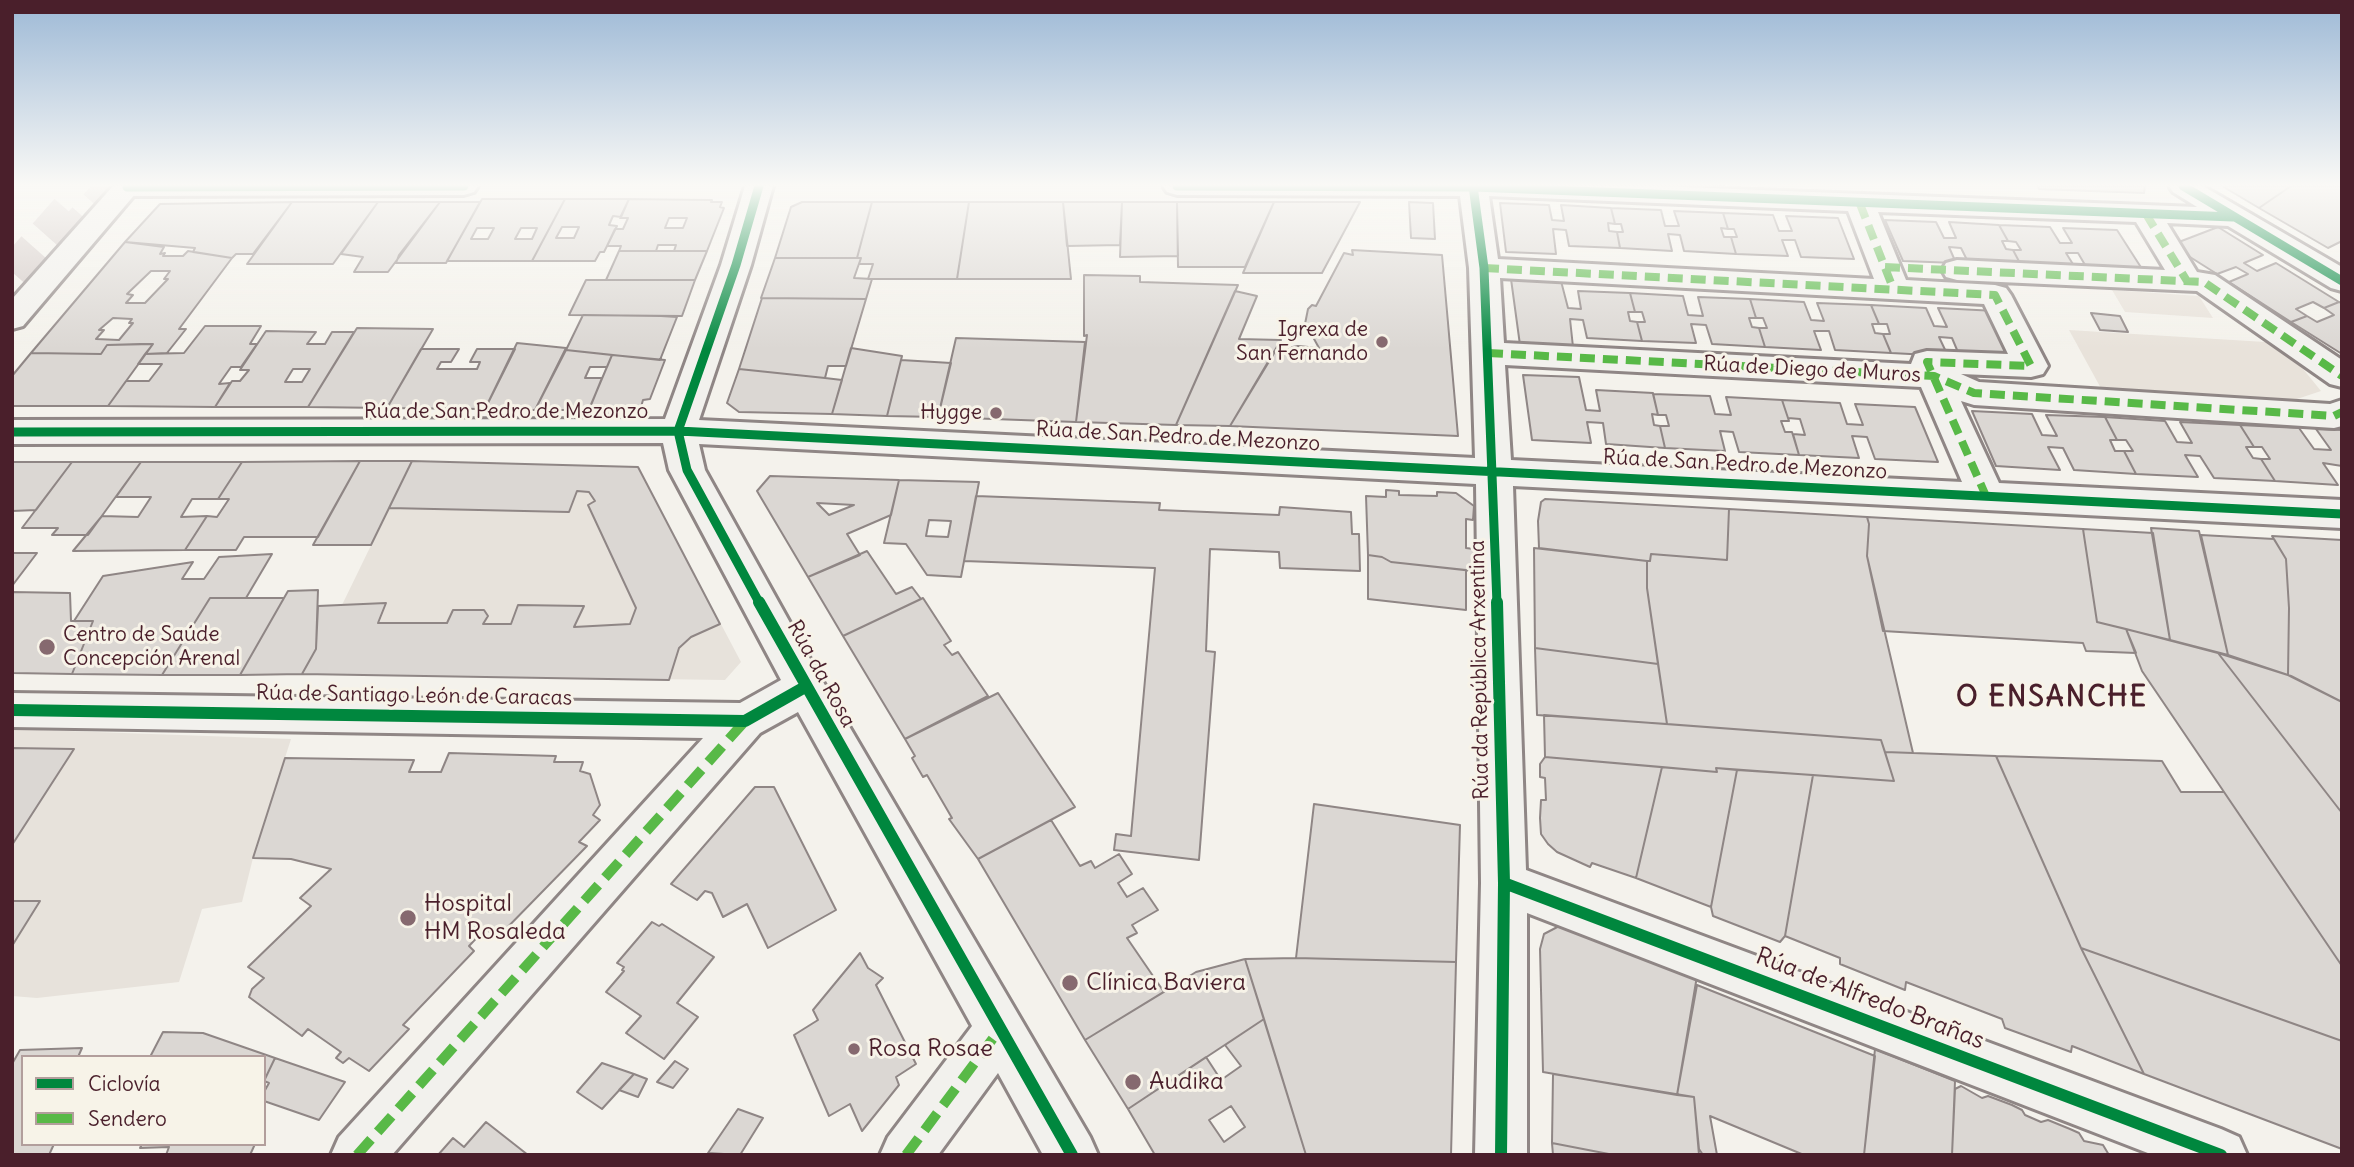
<!DOCTYPE html>
<html>
<head>
<meta charset="utf-8">
<style>
  body { margin:0 }
  #map { position:relative; width:2354px; height:1167px; overflow:hidden; background:#f4f2ec; font-family:Delius,sans-serif }
  canvas { display:block }
  .frame { position:absolute; inset:0; border:14px solid #4a1f2b; pointer-events:none }
  .legend { position:absolute; left:21px; top:1055px; width:245px; height:91px; box-sizing:border-box; background:#f7f3e8; border:2px solid #b29e9c; margin:0; padding:9px 12px; list-style:none; font-size:21px; color:#4a1f2b }
  .legend li { display:flex; align-items:center; gap:14px; height:35px }
  .legend b { width:35px; border:2px solid #b29e9c }
</style>
</head>
<body>
<div id="map">
<canvas width="2354" height="1167"></canvas>
<div class="frame"></div>
<ul class="legend">
<li><b style="height:9px;background:#00873e"></b>Ciclovía</li>
<li><b style="height:9px;background:#58b947"></b>Sendero</li>
</ul>
</div>
<script>
const c = document.querySelector('canvas').getContext('2d');
c.lineJoin = 'round';
function fill(path, color) { c.fillStyle = color; c.fill(path, 'evenodd'); }
function trace(path, color, width, dash) { c.strokeStyle = color; c.lineWidth = width; c.lineCap = dash ? 'butt' : 'round'; c.setLineDash(dash || []); c.stroke(path); }
function write(font, color, halo, rows, align = 'center') {
  c.font = font + ' Delius,sans-serif'; c.lineWidth = 6; c.setLineDash([]); c.textBaseline = 'middle'; c.strokeStyle = halo; c.fillStyle = color; for (const [text, x, y, turn = 0] of rows) {
    c.save(); c.translate(x, y); c.rotate((+turn || 0) * Math.PI / 180); c.textAlign = isNaN(turn) ? turn : align; if (halo) c.strokeText(text, 0, 0); c.fillText(text, 0, 0); c.restore();
  }
}
fill(new Path2D(`
  M412,461L638,467L741,662L725,680L302,674L316,649L318,606L342,605Z
  M12,729L291,739L253,858L242,902L202,909L179,982L37,998L12,996Z`), '#e7e2db');
fill(new Path2D(`
  M2112,290L2199,296L2213,318L2125,312Z
  M2069,330L2282,343L2321,391L2291,401L2103,392Z`), '#e8e2da');
const building = new Path2D(`
  M2038,186H2145L2144,193L2039,189Z
  M2222,186H2291L2259,208Z
  M2291,186H2342V241L2328,248L2259,208Z
  M482,199H565L532,261H447ZM477,228H494L488,239H471ZM521,228H537L532,239H515Z
  M565,199H629L621,217L613,216L609,225L617,226L604,252H600L595,261H532ZM562,227H579L574,238H556Z
  M629,199L712,200L711,202H722L720,207L724,208L707,251H674L676,245H658L656,251H619L621,246H607L615,229H623L628,218H620ZM669,218H687L683,228H665Z
  M292,202L253,254H236L232,258L193,252L195,248L125,242L160,204Z
  M292,202H378L333,264H247Z
  M378,202H440L388,272H354L363,257L341,254Z
  M440,202H480L446,263H396L399,255Z
  M802,202H872L857,258H775L791,207Z
  M872,202H969L957,279H868L873,264H859L861,258H857Z
  M969,202H1063L1071,279H957Z
  M1063,202H1122L1120,245L1067,246Z
  M1122,202H1177L1178,256L1120,257Z
  M1177,202H1274L1245,267H1178Z
  M1274,202H1360L1322,273H1243Z
  M1409,202L1433,203L1435,239L1411,238Z
  M1500,203L1549,205L1552,220L1564,221L1561,205L1611,208L1615,224L1608,223L1609,231L1617,232L1620,248L1569,246L1566,230L1553,229L1556,254L1506,252Z
  M1611,208L1661,210L1665,226H1679L1674,211L1723,213L1728,229L1721,228L1724,237H1731L1736,254L1684,251L1680,235L1668,234L1672,251L1620,248L1617,232H1623L1621,224H1615Z
  M1723,213L1773,215L1779,231H1792L1786,216L1838,218L1854,259L1801,257L1795,240H1782L1788,256L1736,254L1731,237H1737L1734,229H1728Z
  M1885,220L1936,222L1944,238H1956L1949,222L1999,225L2008,241H2002L2006,249L2013,250L2022,267L1969,264L1961,248L1949,247L1956,263L1903,261Z
  M1999,225L2050,227L2060,243H2072L2063,228L2117,230L2144,272L2088,270L2078,253H2066L2076,269L2022,267L2013,250H2021L2016,242L2008,241Z
  M2218,227L2263,255L2244,263L2257,271L2276,263L2339,302L2324,308L2313,302L2296,309L2307,316L2291,322L2229,282L2248,274L2236,267L2217,274L2171,245Z
  M125,242L164,247L160,254L165,253L163,256H183L188,251L232,258L179,329H186L167,353L145,354L153,344H140L107,345L101,354L31,353ZM151,271H170L164,279H168L145,303H126L133,295L127,294ZM113,318L132,319L129,323H133L119,340L96,339L104,330H99Z
  M1352,250L1442,255L1458,436L1230,426L1276,350L1298,346L1319,348L1313,337H1310L1305,324L1308,309L1312,305L1316,306L1344,253L1353,255Z
  M619,251H707L695,280H606Z
  M775,258H861L854,278L872,279L866,299L761,298Z
  M1084,275L1140,276V282L1238,285L1176,425L1076,422L1087,335L1084,336Z
  M1511,279L1561,281L1568,308L1581,309L1578,291L1630,293L1635,312H1628L1630,321L1637,322L1642,341L1587,338L1583,320L1570,319L1573,347L1520,345Z
  M586,280H695L682,316L569,315Z
  M1235,291L1257,296L1239,339L1281,340L1230,426L1176,425Z
  M1630,293L1683,296L1688,315L1703,316L1698,297L1750,299L1756,318H1749L1752,327L1759,328L1765,347L1712,344L1706,325L1691,324L1696,343L1642,341L1637,322H1645L1642,312H1635Z
  M762,298L866,299L846,366H828L825,378L739,369Z
  M1750,299L1804,302L1811,320L1824,321L1817,303L1871,305L1879,324H1872L1875,333L1883,334L1891,353L1835,350L1829,331H1814L1821,350L1765,347L1759,328H1767L1763,318H1756Z
  M2339,302L2342,303V354L2291,322L2307,316L2317,322L2334,315L2324,308Z
  M1871,305L1926,308L1934,326L1947,327L1938,308L1996,311L2021,360L1960,357L1952,338L1939,337L1948,356L1891,353L1883,334H1890L1887,324H1879Z
  M2091,313L2120,316L2128,332L2100,330Z
  M583,315L661,316L677,317L660,360L566,350Z
  M205,326H261L250,344H257L241,367H231L219,384L230,383L215,407L108,406L126,381H149L162,364H138L145,354L184,353Z
  M357,328L433,329L387,408L308,407Z
  M266,331L316,332L307,344H325L332,332H354L308,407H215L232,381H240L249,370H240ZM293,369H310L302,382H285Z
  M956,338L1085,342L1076,422L938,417Z
  M517,343L566,348L535,410L485,409Z
  M153,344L108,406H12V376L31,353L101,354L107,345Z
  M851,348L902,356L887,416L832,414Z
  M421,349H459L451,362H441L437,369H477L480,362H470L477,349H515L485,409L387,408Z
  M566,350L612,355L607,367H590L585,378H602L589,410H535Z
  M612,355L665,360L650,399L643,400L639,414H587Z
  M901,360L951,363L938,417L887,416Z
  M739,369L825,378L842,380L832,414L739,412L727,403Z
  M1523,375L1579,377L1586,410L1600,411L1596,390L1653,393L1658,415L1652,414L1654,425L1660,426L1665,448L1606,444L1603,423L1587,422L1591,443L1532,440Z
  M1653,394L1710,396L1715,414L1731,415L1726,397L1782,400L1789,421H1781L1785,432H1792L1799,455L1739,452L1733,432L1720,431L1725,451L1665,448L1660,426H1669L1666,415H1658Z
  M1782,400L1840,403L1847,424L1863,425L1855,404L1915,407L1938,462L1875,459L1867,437L1852,436L1859,458L1799,455L1793,434L1805,435L1800,419L1788,418Z
  M1972,411L2032,414L2042,435L2057,436L2046,415L2105,417L2117,440H2110L2115,451H2124L2136,474L2074,470L2063,448L2048,447L2060,470L1996,466Z
  M2105,417L2165,421L2177,442L2192,443L2180,422L2240,425L2254,447H2246L2253,458L2261,459L2275,481L2214,478L2200,456L2185,455L2198,477L2136,474L2124,451H2133L2126,440H2117Z
  M2240,425L2299,428L2314,449L2331,450L2316,429L2342,430V466L2323,463L2338,485L2275,481L2261,459H2270L2262,447H2254Z
  M360,461L318,537H244L236,550H185L207,516L217,517L229,499H218L242,462Z
  M360,461H412L371,545H313Z
  M412,461L638,467L720,624L691,637L679,648L669,680L302,674L316,649L318,606L386,603L378,623H447L453,610H484L488,616L483,624H511L518,605L584,606L574,627L630,624L636,608L588,505L595,501L589,492L577,491L569,512L389,508Z
  M12,462H72L36,510L12,511Z
  M72,462H141L88,535H52L58,528H22Z
  M141,462H242L218,499H192L181,517L207,516L185,550L73,551L102,516L138,517L151,497H116Z
  M770,476L899,480L891,515L847,534L860,555L808,577L757,491ZM817,503L854,505L829,515Z
  M899,480L979,482L961,577L927,575L906,544L884,543ZM929,520L951,521L948,537L926,536Z
  M1386,490L1399,491V495L1437,496V492L1456,493L1474,506L1473,520L1466,519V548L1474,549L1473,571L1391,562L1382,557L1368,555L1366,496L1386,497Z
  M976,496L1160,503L1159,510L1279,515L1280,507L1351,512L1352,534H1359L1360,571L1280,568L1279,552L1210,549L1206,651L1215,652L1199,860L1114,850L1116,834L1131,836L1155,568L964,561Z
  M1545,499L1729,509L1727,560L1651,554L1650,561H1647L1539,548L1538,521L1541,502Z
  M1729,509L1867,517L1869,524L1867,556L1913,753L1885,752L1881,740L1667,724L1647,588V561H1650L1651,554L1727,560Z
  M1867,517L2083,529L2097,622L2126,629L2136,653L2086,651L2083,643L1883,631L1867,556L1869,524Z
  M2151,528L2199,531L2228,655L2170,640Z
  M2083,529L2153,533L2170,640L2097,622Z
  M2201,535L2274,539L2286,559L2289,608L2288,675L2228,655Z
  M2272,536L2342,540V702L2288,675L2289,608L2286,559Z
  M1534,548L1647,561V588L1658,664L1535,648Z
  M867,551L896,594L912,587L921,599L843,636L808,577Z
  M12,553H37L12,586Z
  M272,554L246,598H210L162,675L72,674L93,621H74L103,576L193,562L182,579H204L219,557Z
  M1368,555L1382,557L1391,562L1466,570V610L1368,599Z
  M318,590L316,649L302,674L240,675L288,591Z
  M12,592L70,593L71,621H93L72,674L12,673Z
  M210,598H284L240,675H162Z
  M923,598L951,641L944,645L952,655L958,652L988,696L905,739L843,636Z
  M2126,629L2218,653L2342,813V966L2142,671Z
  M1535,648L1658,664L1667,724L1537,715Z
  M2218,653L2291,676L2342,702V813Z
  M998,693L1075,807L978,859L949,819L952,818L927,775L923,777L912,758L915,756L905,739Z
  M1544,715L1881,740L1894,781L1716,768L1717,772L1545,757Z
  M12,748L74,749L12,845Z
  M1885,752L1996,756L2081,948L2144,1074L2072,1046L2071,1052L2005,1028L2002,1019L1906,982L1905,990L1840,964V958L1785,936L1813,775L1894,781Z
  M449,753L556,756L554,762H583L580,771L590,774L600,805L593,815L600,820L579,842L587,846L498,937L485,929L469,946L474,951L403,1025L409,1029L369,1071L349,1058L343,1063L336,1058L341,1052L308,1029L302,1036L249,997L252,989L264,978L248,967L311,906L300,898L331,869L291,859L253,858L285,758L414,760L409,772H441Z
  M1996,756L2162,761L2181,792H2224L2342,966V1041L2081,948Z
  M1545,757L1662,767L1636,878L1592,863L1590,867L1557,852L1548,844L1541,834L1540,818L1541,800H1546L1545,778L1540,777V764Z
  M1662,767L1717,772L1716,768L1737,770L1711,907L1636,878Z
  M1737,770L1813,775L1785,936L1780,942L1713,916L1711,907Z
  M755,787H774L836,910L768,948L747,904L723,917L712,893L705,891L697,900L671,884Z
  M1314,804L1460,825L1456,962L1296,958Z
  M1051,820L1080,866L1091,861L1095,868L1119,854L1132,874L1118,883L1127,897L1143,888L1158,910L1132,925L1137,933L1127,938L1164,992L1085,1040L978,859Z
  M12,901H40L12,946Z
  M652,922L659,926L662,924L714,957L677,1003L698,1017L664,1059L626,1033L641,1016L606,992L624,971L622,970L624,967L617,963Z
  M1563,924L1697,976L1677,1095L1543,1072L1540,949L1544,934Z
  M2081,948L2342,1041V1149L2144,1074Z
  M860,953L868,968L883,978L876,985L916,1064L896,1077L899,1085L862,1131L850,1104L829,1116L794,1035L818,1020L813,1010Z
  M1296,958L1456,962L1451,1155H1306L1245,959Z
  M1245,959L1264,1019L1128,1109L1085,1040L1196,972Z
  M1697,985L1875,1056L1864,1155H1804L1710,1116L1717,1155H1703L1699,1149L1694,1097L1677,1095Z
  M1264,1019L1306,1155H1155L1128,1109L1206,1057L1221,1080L1241,1066L1225,1045ZM1231,1106L1245,1127L1224,1142L1209,1120Z
  M163,1032L203,1033L275,1058L264,1081V1057H150Z
  M82,1048L78,1057H23V1144H54L49,1155H12V1064L20,1050Z
  M1875,1049L1955,1081L1952,1155H1864Z
  M275,1058L345,1082L319,1120L264,1101V1092L269,1083L264,1081Z
  M675,1061L688,1069L673,1088L657,1082Z
  M602,1063L634,1074L602,1109L577,1092Z
  M634,1074L647,1079L638,1097L619,1090Z
  M1553,1074L1694,1097L1699,1155H1614L1552,1143Z
  M1961,1086L1982,1098L1988,1096L2012,1105L2022,1110L2025,1115L2041,1122L2048,1120L2070,1129L2079,1133L2084,1141L2103,1145L2109,1155H1952L1955,1089Z
  M738,1109L763,1118L740,1155L708,1153Z
  M486,1122L528,1155H438L453,1138L464,1147Z
  M1552,1143L1614,1155H1553Z
  M142,1144H255L250,1155H166L169,1147L140,1148Z`);
fill(building, '#dbd7d3');
trace(building, '#8f8685', 2);
trace(new Path2D(`
  M63,243L113,186
  M12,272L71,205`), '#d2c8c5', 33, [33, 17]);
const minor = new Path2D(`
  M114,186H478L474,192L464,195L127,196L117,193Z
  M745,186H773L751,265L699,420L1475,458L1469,268L1460,196L1177,195L1167,192L1163,186H1658L2197,207L2173,192L2169,186H2203L2342,267V291L2331,288L2228,226L2167,223L2197,272L2215,275L2342,360V387L2330,384L2197,291L1957,280L1946,277L1942,270L1946,263L1957,260L2165,270L2136,222L1878,212L1906,280L1995,285L2006,288L2011,295L2048,366L2043,374L2031,377L1961,374L1979,382L2330,404L2342,400V426L2334,428L1974,405L1961,401L1999,483L2342,500V528L1513,486L1526,870L2221,1129L2239,1137L2247,1155H2153L1527,913V1155H1475L1481,883L1476,484L699,444L705,470L819,675L1090,1137L1098,1155H1043L998,1073L938,1155H880L888,1137L972,1026L798,712L760,733L392,1155H331L339,1137L703,738L12,727V693L740,703L781,680L669,470L663,443L12,444V420L665,419L721,265ZM1489,196L1848,211L1874,279L1498,259ZM1500,278L1984,304L2008,354L1927,351L1915,354L1911,364L1504,343ZM1505,365L1921,387L1962,482L1511,460Z`);
const major = new Path2D(`
  M113,186H142L23,326L12,329V299Z`);
trace(minor, '#8f8685', 6);
trace(major, '#8f8685', 6);
fill(minor, '#f2f1ed');
fill(major, '#f2f1ed');
trace(new Path2D(`
  M1860,204L1893,288
  M2146,214L2187,281
  M1885,267L2204,282L2342,376
  M1484,268L1995,295L2031,366L1927,362L1986,496
  M1488,353L1934,376L1974,393L2334,416L2342,412`), '#58b947', 8, [15, 8]);
trace(new Path2D(`
  M357,1155L745,721
  M906,1155L1000,1029`), '#58b947', 10, [21, 10]);
trace(new Path2D(`
  M759,186L736,265L678,431L687,470L760,604
  M1177,186L1474,187L2233,217
  M1473,186L1484,268L1497,604
  M2183,186L2342,281
  M127,187L464,186
  M12,432L678,431L2342,514`), '#00873e', 9);
trace(new Path2D(`
  M759,602L1072,1155
  M1497,602L1504,883L1501,1155
  M12,710L745,721L805,687
  M1504,883L2221,1155`), '#00873e', 12);
const sky = c.createLinearGradient(0, 0, 0, 349);
sky.addColorStop(0, '#9db9d6');
sky.addColorStop(0.53, '#faf9f6');
sky.addColorStop(1, '#faf9f600');
c.fillStyle = sky;
c.fillRect(0, 0, 2354, 349);
for (const [x, y, r, color] of [
  [1382,342,7,"#86696f"],
  [996,413,7,"#86696f"],
  [47,647,9,"#86696f"],
  [408,918,9,"#86696f"],
  [1070,983,9,"#86696f"],
  [854,1049,7,"#86696f"],
  [1133,1082,9,"#86696f"]
]) { const dot = new Path2D(); dot.arc(x, y, r, 0, 2 * Math.PI); c.fillStyle = color; c.fill(dot); trace(dot, '#f7f3e8', 2.5); }
write('21px', '#4a1f2b', '#f7f3e8', [
  ["Igrexa de",1368,330],
  ["San Fernando",1368,354],
  ["Hygge",982,413],
  ["Centro de Saúde",63,635,"left"],
  ["Concepción Arenal",63,659,"left"]
], 'right');
write('21px', '#4a1f2b', '#f7f3e8', [
  ["Rúa de Diego de Muros",1812,370,3],
  ["Rúa de San Pedro de Mezonzo",506,412],
  ["Rúa de San Pedro de Mezonzo",1178,437,3],
  ["Rúa de San Pedro de Mezonzo",1745,465,3],
  ["Rúa da República Arxentina",1480,670,-91],
  ["Rúa da Rosa",821,674,61],
  ["Rúa de Santiago León de Caracas",414,696,1]
]);
write('24px', '#4a1f2b', '#f7f3e8', [
  ["Hospital",424,904],
  ["HM Rosaleda",424,932],
  ["Clínica Baviera",1086,983],
  ["Rosa Rosae",868,1049],
  ["Audika",1149,1082]
], 'left');
write('24px', '#4a1f2b', '#f7f3e8', [
  ["Rúa de Alfredo Brañas",1870,999,21]
]);
c.letterSpacing = '2px';
write('bold 28px', '#4a1f2b', '#f7f3e8', [
  ["O ENSANCHE",2052,698]
]);
c.letterSpacing = '0px';
</script>
</body>
</html>
